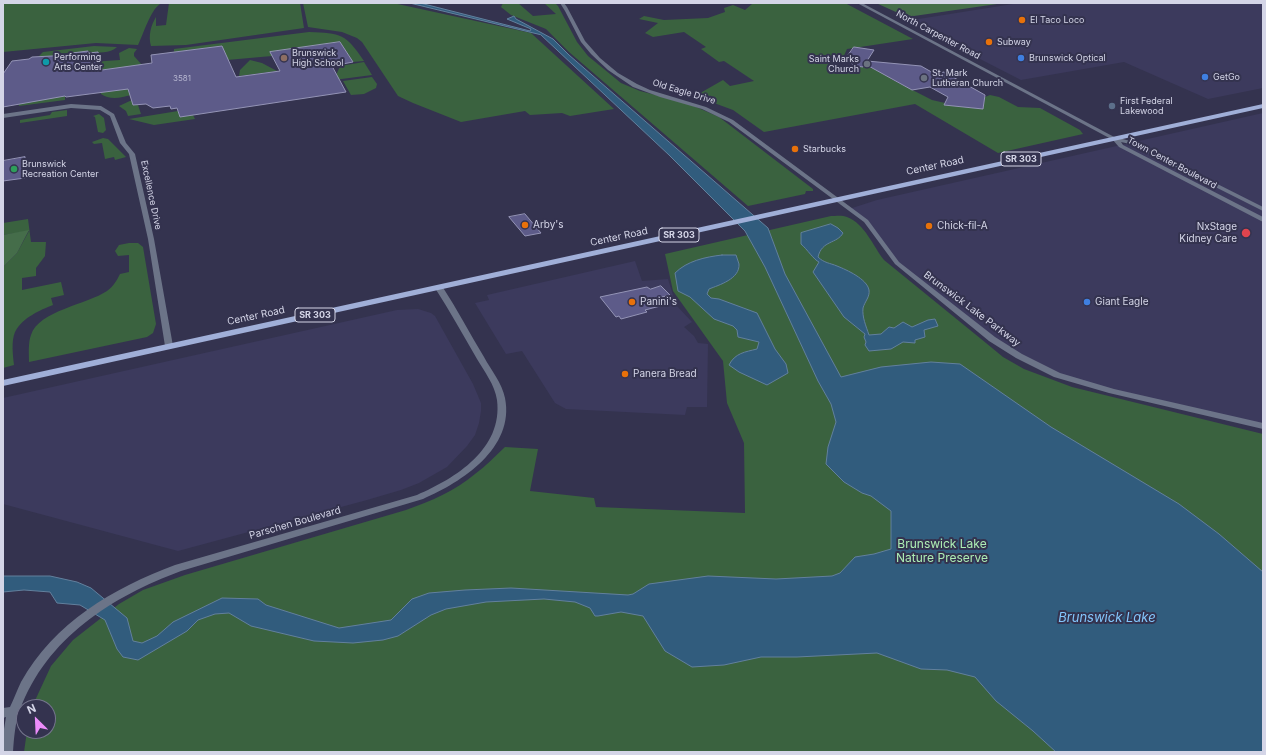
<!DOCTYPE html>
<html>
<head>
<meta charset="utf-8">
<style>
  body { margin:0 }
  #map { position:relative; width:1266px; height:755px; overflow:hidden; background:#34334f; font-family:Inter,sans-serif }
  canvas { display:block }
  .frame { position:absolute; inset:0; border:4px solid #d4d5e7; pointer-events:none }
  .north { position:absolute; left:16px; top:699px; width:40px; height:40px; box-sizing:border-box; background:#34334f; border:1px solid #74748c; border-radius:50%; rotate:336deg; font-size:11px; font-weight:700; line-height:16px; text-align:center; color:#d4d5e7 }
  .north::after { content:''; display:block; margin:auto; width:14px; height:18px; background:#ec8cfa; clip-path:polygon(50% 0,100% 100%,50% 72%,0 100%) }
</style>
</head>
<body>
<div id="map">
<canvas width="1266" height="755"></canvas>
<div class="frame"></div>
<div class="north">N</div>
</div>
<script>
const c = document.querySelector('canvas').getContext('2d');
c.lineJoin = 'round';
function fill(path, color) { c.fillStyle = color; c.fill(path, 'evenodd'); }
function trace(path, color, width, dash) { c.strokeStyle = color; c.lineWidth = width; c.lineCap = dash ? 'butt' : 'round'; c.setLineDash(dash || []); c.stroke(path); }
function write(font, color, halo, rows, align = 'center') {
  c.font = font + ' Inter,sans-serif'; c.lineWidth = 4; c.setLineDash([]); c.textBaseline = 'middle'; c.strokeStyle = halo; c.fillStyle = color; for (const [text, x, y, turn = 0] of rows) {
    c.save(); c.translate(x, y); c.rotate((+turn || 0) * Math.PI / 180); c.textAlign = isNaN(turn) ? turn : align; if (halo) c.strokeText(text, 0, 0); c.fillText(text, 0, 0); c.restore();
  }
}
fill(new Path2D(`
  M1019,3H1263V88L1208,99L1124,62L1021,80L906,21Z
  M1263,113V426L1112,391L1057,375L992,339L897,263L866,221L849,209L877,200Z
  M635,261L642,281L668,279L676,305L692,322L684,327L694,336L698,343L708,344L707,407H687L685,415L566,409L555,403L522,351L506,354L475,303L489,300L487,295Z
  M418,309L431,313L435,316L473,384L481,403V411L479,423L475,435L467,446L447,467L419,483L401,490L367,500L178,551L3,504V398L397,310Z`), '#3c3a5d');
fill(new Path2D(`
  M3,3H157L160,4C150,11 144,33 138,45L96,43L3,52Z
  M169,3H300L304,28L186,45L151,46C148,36 151,25 156,17V26L166,25Z
  M303,3H393L531,33L614,109L570,116L562,113L530,115L525,111L461,122L413,103L398,96L362,42L357,38L342,32L308,27Z
  M503,3H518L533,16L556,14L544,3H555L558,6L577,42L588,56L621,83L640,91L687,103L719,117L813,189V191H806L805,194L748,206L569,52L546,29L511,15L501,7Z
  M750,3H845L913,39L847,49L842,60H828L843,71L850,70L856,66L904,73L891,79L932,100L945,103L950,105L983,109L985,97L990,95L999,97L1018,107L1040,108L1080,130L1083,134L998,153L915,104L764,132L733,110L695,96L723,80L730,86L754,81L724,61L719,62L701,49L706,47L684,32L653,37L645,33L658,23L639,19L644,16L664,20L708,18L725,12L724,8L733,5L745,10L752,4Z
  M309,32C341,33 346,34 364,61L353,62L340,42L272,56L227,60L222,46L174,52V49Z
  M94,46L117,47C110,54 98,52 89,53L88,51L72,55L38,57L43,52Z
  M129,48L137,49L134,53V56L142,65L71,74L91,62L120,60L119,53Z
  M250,60L262,63L277,71L239,76L240,70Z
  M364,62L372,75L334,80L340,66Z
  M372,77L377,84L376,88L364,94L351,95L343,81Z
  M133,88L131,95C121,98 109,100 101,94V92Z
  M65,95V100L19,106L18,102Z
  M132,100L133,104L138,105L141,114L128,116L126,111L119,106Z
  M67,110V116L20,123V120L50,115L52,112Z
  M178,111L180,117L193,115L195,119L154,125L129,119Z
  M99,114L104,118L106,130L103,133L98,132L95,117L93,116Z
  M103,138L108,139L126,157L115,160L114,157L105,159L102,143L94,144L92,142Z
  M831,216C835,216 843,215 847,217C865,224 873,246 884,260L986,343L1003,357L1024,369L1072,387L1263,434V752H24L27,731H48V707H32L51,666L73,640L119,604L143,590L185,575L406,510C431,501 455,491 475,474C486,466 495,456 505,447L538,449L530,491L594,498L596,507L745,513L744,443L727,403L723,361L673,291L665,254Z
  M28,219L31,242H46L45,256L36,268V276L22,278V290L61,282L64,295L51,298L53,305C40,310 22,318 15,332C11,341 13,356 14,365L3,368V267L17,253L29,231L3,235V223Z
  M129,243H138L143,247L156,324L153,333L147,337L29,362C29,353 28,343 31,335C38,311 88,304 107,291C113,287 117,280 120,274L129,272V255L118,256L115,251L119,245Z`), '#3a623f');
fill(new Path2D(`
  M876,3H1004L907,17Z
  M29,230L17,253L3,267V235Z`), '#456d4a');
const water = new Path2D(`
  M410,3H420L530,31L531,29L507,19L514,16L516,19L553,39L569,55L768,228L785,274L841,377L881,367L931,362L960,364L1051,427L1179,504L1219,534L1263,572V752H1056L1033,731L996,701L975,677L947,670L921,669L877,653L797,657H761L724,665L692,667L665,651L643,616L621,612L598,616H595L590,608L575,602L544,599L486,602L446,609L431,615L398,636L383,640L353,643L314,641L251,626L229,613L215,614L198,620L187,631L138,660L123,657L117,649L105,620L80,605L57,603L50,592L24,590L3,592V576H50L77,582L91,588L127,618L133,641L142,643L157,636L173,622L222,598L258,599L266,605L339,628L391,620L412,599L429,593L465,590L511,588L628,595L633,594L649,584L708,576L776,579L832,576L840,573L855,557L874,554L891,549V511L871,496L862,493L844,482L826,464L828,447L836,422L831,404L818,381L765,267L745,231L669,155L541,35Z
  M831,224L838,228L843,233C837,244 822,240 818,257C824,263 830,263 837,266C847,270 867,279 869,290C870,297 865,301 863,308C862,317 866,326 869,335L881,334L889,327L894,328L903,322L912,327L928,320L935,319L938,326L924,330L925,337L915,340V343L903,342L891,349L869,351L865,345L866,342L864,337L865,334L844,317L813,272L819,262C814,260 807,249 801,244V233Z
  M722,255H736C737,258 738,261 739,264C740,279 719,285 709,289L707,294L711,298L719,299L757,313L775,349L786,364L788,373L767,385L739,372L729,365C735,353 745,352 757,349L759,342L738,337L737,330L733,326L714,319L690,297L678,291L675,273C687,261 705,257 722,255Z`);
fill(water, '#315c7d');
trace(water, '#62809d', 1);
const building = new Path2D(`
  M340,42L353,62L332,66L346,92L180,117L177,108L171,109L170,106L153,108L146,104L133,105L128,89L66,97L65,96L3,107V74L12,61L29,59L32,57L72,55V53L88,51L89,53L98,52L102,70L152,63L151,55L222,46L236,77L280,71L270,52Z
  M854,47L874,50L867,61L921,66L935,74L944,72L985,95L983,109L944,105L948,97L930,87L912,90L865,64L863,67L856,66L845,60Z
  M25,157V178L3,181V161Z
  M525,214L541,233L525,236L509,217Z
  M661,286L670,295L658,298L664,305L645,310L647,312L621,319L619,316L616,317L600,297L647,287L650,289Z`);
fill(building, '#5d5b89');
trace(building, '#9494b6', 1);
fill(new Path2D(`
  M560,3H564L567,7L585,41L600,58L618,73L637,84L650,90L706,107L733,120L868,220L899,262L995,337L1022,354L1060,373L1114,389L1263,423V429L1109,393L1054,377L1016,358L989,341L895,264L864,222L729,122L702,109L660,97L633,87L608,70L591,54L581,42L565,11Z
  M71,104L101,106L114,114L126,143L135,154L154,239L173,346L172,348H166L165,346L148,239L129,154L120,143L110,116L100,110L71,108L3,118V114Z
  M1115,137L1134,142L1263,207V211L1261,210L1130,144L1121,142L1123,145L1263,217V222L1119,147L1112,139Z
  M436,286H442C457,309 470,334 484,357C491,370 502,383 505,398C515,448 462,482 423,499L181,571C113,596 46,638 20,710C15,723 14,738 13,752H3V735L6,717L3,718V708L10,707C14,699 17,690 21,682C54,623 113,588 175,565L417,495C456,478 503,449 497,400C495,385 484,371 477,359C463,335 450,311 435,288Z`), '#6c7488');
fill(new Path2D(`
  M857,3H862L1118,139L1113,140Z`), '#6c7488');
fill(new Path2D(`
  M1263,104V108L3,386V380Z`), '#a0afd8');
for (const [x, y, r, color] of [
  [1022,20,4,"#e8710a"],
  [989,42,4,"#e8710a"],
  [284,58,4,"#8d6e63"],
  [1021,58,4,"#3f7fe0"],
  [46,62,4,"#0f9aa8"],
  [867,64,4,"#6b7280"],
  [1205,77,4,"#3f7fe0"],
  [924,78,4,"#6b7280"],
  [1112,106,4,"#5c6f8a"],
  [795,149,4,"#e8710a"],
  [14,169,4,"#2e9e5b"],
  [525,225,4,"#e8710a"],
  [929,226,4,"#e8710a"],
  [1246,233,5,"#e0444e"],
  [632,302,4,"#e8710a"],
  [1087,302,4,"#3f7fe0"],
  [625,374,4,"#e8710a"]
]) { const dot = new Path2D(); dot.arc(x, y, r, 0, 2 * Math.PI); c.fillStyle = color; c.fill(dot); trace(dot, '#34334f', 1.5); }
write('8px', '#b6b6d0', null, [
  ["3581",182,79]
]);
write('9px', '#d4d5e7', '#34334f', [
  ["El Taco Loco",1030,20],
  ["Subway",997,42],
  ["Brunswick",292,53],
  ["High School",292,63],
  ["Performing",54,57],
  ["Arts Center",54,67],
  ["Brunswick Optical",1029,58],
  ["Saint Marks",859,59,"right"],
  ["Church",859,69,"right"],
  ["St. Mark",932,73],
  ["Lutheran Church",932,83],
  ["GetGo",1213,77],
  ["First Federal",1120,101],
  ["Lakewood",1120,111],
  ["Starbucks",803,149],
  ["Brunswick",22,164],
  ["Recreation Center",22,174]
], 'left');
write('9px', '#d4d5e7', '#34334f', [
  ["North Carpenter Road",938,35,28],
  ["Old Eagle Drive",684,92,17],
  ["Town Center Boulevard",1172,163,28],
  ["Excellence Drive",151,195,78]
]);
for (const [x, y, w] of [
  [1021,159,40],
  [679,235,40],
  [315,315,40]
]) { const box = new Path2D(); box.roundRect(x - w / 2, y - 7, w, 14, 3); c.fillStyle = '#34334f'; c.fill(box); trace(box, '#d4d5e7', 1); }
write('bold 9px', '#d4d5e7', null, [
  ["SR 303",1021,159],
  ["SR 303",679,235],
  ["SR 303",315,315]
]);
write('10px', '#d4d5e7', '#34334f', [
  ["Center Road",935,166,-12],
  ["Center Road",619,237,-12],
  ["Brunswick Lake Parkway",972,309,37],
  ["Center Road",256,316,-12],
  ["Parschen Boulevard",295,523,-16]
]);
write('10px', '#d4d5e7', '#34334f', [
  ["Arby's",533,225],
  ["Chick-fil-A",937,226],
  ["NxStage",1237,227,"right"],
  ["Kidney Care",1237,239,"right"],
  ["Panini's",640,302],
  ["Giant Eagle",1095,302],
  ["Panera Bread",633,374]
], 'left');
write('12px', '#adeeb4', '#34334f', [
  ["Brunswick Lake",942,544],
  ["Nature Preserve",942,558]
]);
write('italic 13px', '#83c6fc', '#34334f', [
  ["Brunswick Lake",1107,618]
]);
</script>
</body>
</html>
